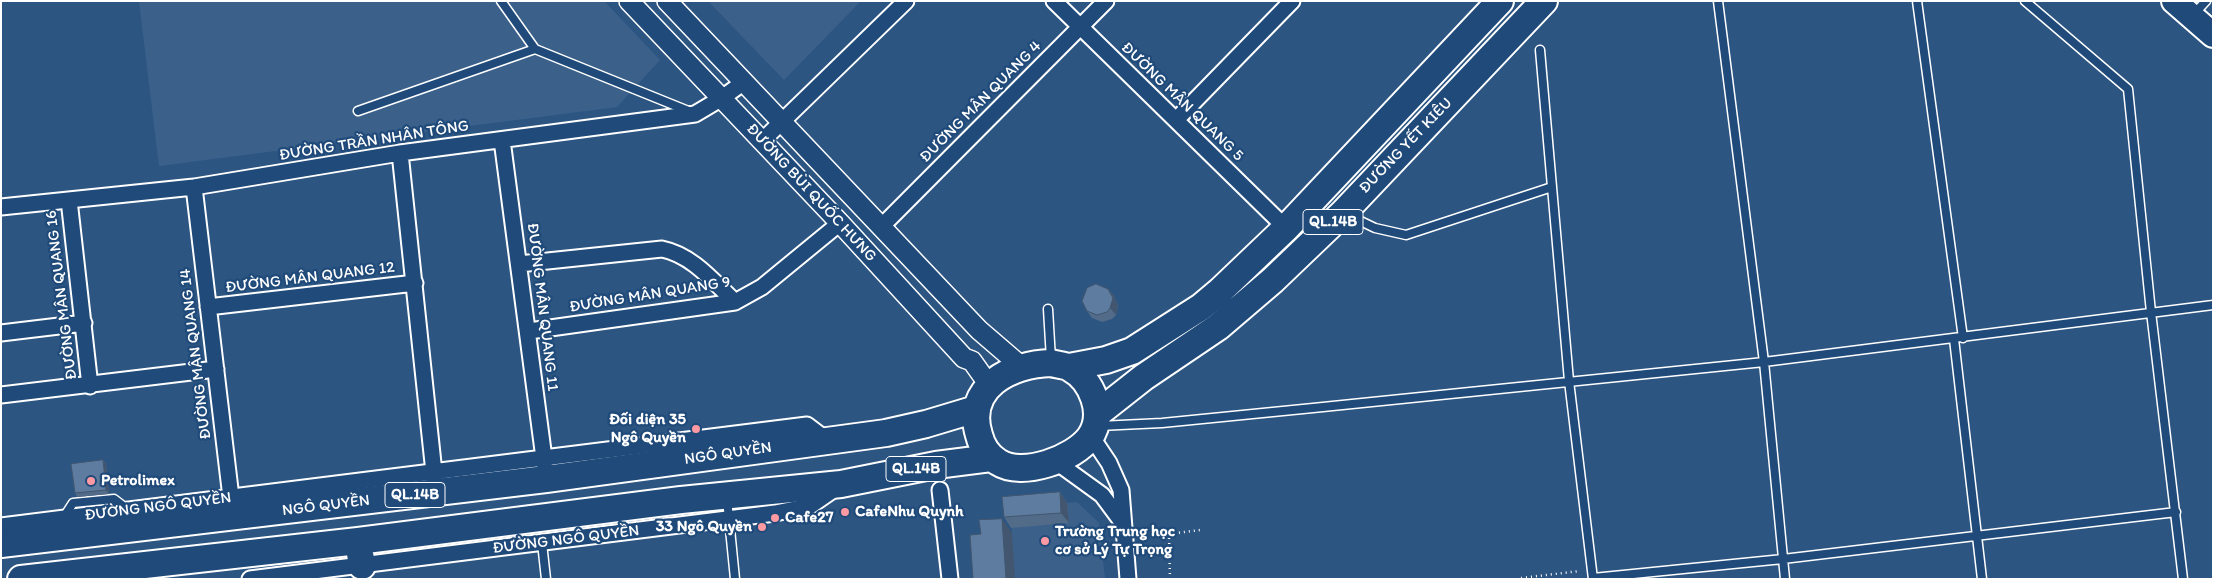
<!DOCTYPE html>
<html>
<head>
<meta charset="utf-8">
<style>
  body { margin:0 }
  #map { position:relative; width:2214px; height:580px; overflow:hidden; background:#2c5582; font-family:Itim,sans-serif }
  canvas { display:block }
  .frame { position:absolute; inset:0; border:2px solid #fff; pointer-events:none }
</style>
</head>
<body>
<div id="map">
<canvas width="2214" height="580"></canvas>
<div class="frame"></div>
</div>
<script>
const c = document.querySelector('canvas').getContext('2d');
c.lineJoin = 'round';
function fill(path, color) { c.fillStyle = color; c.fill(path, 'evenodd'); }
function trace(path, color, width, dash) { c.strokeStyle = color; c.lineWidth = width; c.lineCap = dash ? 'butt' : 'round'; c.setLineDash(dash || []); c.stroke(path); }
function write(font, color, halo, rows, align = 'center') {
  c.font = font + ' Itim,sans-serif'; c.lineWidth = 4.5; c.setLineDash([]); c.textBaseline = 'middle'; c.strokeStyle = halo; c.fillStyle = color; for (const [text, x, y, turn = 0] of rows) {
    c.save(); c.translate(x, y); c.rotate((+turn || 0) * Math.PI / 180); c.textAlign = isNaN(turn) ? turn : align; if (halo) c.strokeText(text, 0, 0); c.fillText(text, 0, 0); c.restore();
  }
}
fill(new Path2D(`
  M139,1H604L660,60L617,107L159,166Z
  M708,1H861L784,80Z
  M1077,502L1099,523L1105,579H981L1012,533L1009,508Z`), '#3b618b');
const service = new Path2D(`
  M501,1L535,49
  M1718,1L1764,362L1785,579
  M1917,1L1963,338
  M2025,1L2128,89L2151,312L2183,579
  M2193,15L2206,1
  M1540,50L1569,381L1593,579
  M358,111L535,49L691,112
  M1348,215L1375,228L1406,235L1552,187
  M1048,309L1051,359
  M1954,339L1982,579
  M1099,426L1162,423L1313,408L1764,362L2213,305
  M727,499L735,579
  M64,517L73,503L114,499L127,509
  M542,543L546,579
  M1593,578L1783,559L2176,512`);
const minor = new Path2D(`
  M1054,1L1286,228
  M1176,120L1292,1
  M502,140L545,466
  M762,141L906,1
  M400,153L435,482
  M194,187L232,506
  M69,200L90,386
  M1,207L194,187L400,153L695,114L722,98L744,82
  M881,227L1106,1
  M519,264L662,249C692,255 713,281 735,302
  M208,307L415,283
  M529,331L735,302L762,287L840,223
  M1,333L84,323
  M1,395L216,369
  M1091,436L1109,463L1121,490L1128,579
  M1055,461L1102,495L1122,522
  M940,490L950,579
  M1,526L807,425L828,441
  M250,579L775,513L810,506L836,488`);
const tertiary = new Path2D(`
  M629,1L840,223L964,358L972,361L989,385
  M667,1L979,330L1022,367`);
const primary = new Path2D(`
  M2174,1L2213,35`);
const trunk = new Path2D(`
  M1051,363C1057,365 1065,365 1070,368C1092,380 1106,414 1090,437C1074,459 1022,478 998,462C988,456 982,447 979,435C964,387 1011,364 1051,363Z
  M1069,367L1106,360L1132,351L1201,307L1220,291L1286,228L1500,1
  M1097,414L1144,377L1218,327L1273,280L1343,213L1544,1
  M358,541L362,566
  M1,544L546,479L886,433L926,424L976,409
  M21,579L358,541L681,500L841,484L936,465L991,458`);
trace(service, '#fff', 11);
trace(minor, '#fff', 19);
trace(tertiary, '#fff', 22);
trace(primary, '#fff', 28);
trace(trunk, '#fff', 30);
trace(new Path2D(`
  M1521,578L1580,571
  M1170,579L1169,534L1200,530`), '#fff', 2.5, [1, 4]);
trace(service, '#1f4a7a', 8);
trace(minor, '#1f4a7a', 15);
trace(tertiary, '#1f4a7a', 19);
trace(primary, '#1f4a7a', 24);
trace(trunk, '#1f4a7a', 26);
fill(new Path2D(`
  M1108,289L1114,296L1118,306L1116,315L1112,319L1102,322L1092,318L1087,311Z
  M103,460L106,464L109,494L77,497L75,493Z
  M1060,492L1067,503L1069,523L1011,528L1004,517Z`), '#516b89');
fill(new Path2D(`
  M1108,289L1114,296L1118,306L1116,315L1110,308Z
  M103,460L106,464L109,494L106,490Z
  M1060,492L1067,503L1069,523L1061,513Z
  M1002,519L1012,533L1015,579H1006Z`), '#42576f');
const building = new Path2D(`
  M1096,284L1108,289L1113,298L1110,308L1107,312L1097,315L1087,311L1082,301L1087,288Z
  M103,460L106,490L75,493L71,464Z
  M1060,492L1061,513L1004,517L1002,497Z
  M1002,519L1006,579H973L970,535L981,534L979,520Z`);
fill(building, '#5e7c9f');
trace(building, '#42576f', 1);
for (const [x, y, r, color] of [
  [696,429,5,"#ff9aa2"],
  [91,481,5,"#ff9aa2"],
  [845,512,5,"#ff9aa2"],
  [775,518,5,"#ff9aa2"],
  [762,527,5,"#ff9aa2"],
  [1045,541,5,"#ff9aa2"]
]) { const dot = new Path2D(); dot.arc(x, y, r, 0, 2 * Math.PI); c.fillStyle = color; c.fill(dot); trace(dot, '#1f4a7a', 2); }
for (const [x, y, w] of [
  [1333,222,60],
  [916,469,60],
  [415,495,60]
]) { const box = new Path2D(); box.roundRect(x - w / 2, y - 12.5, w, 25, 4); c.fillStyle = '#1f4a7a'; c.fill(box); trace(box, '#fff', 1); }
write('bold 15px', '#fff', null, [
  ["QL.14B",1333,222],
  ["QL.14B",916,469],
  ["QL.14B",415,495]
]);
write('16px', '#fff', '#1f4a7a', [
  ["ĐƯỜNG MÂN QUANG 4",981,102,-45],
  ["ĐƯỜNG MÂN QUANG 5",1182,102,44],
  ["ĐƯỜNG TRẦN NHÂN TÔNG",374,141,-9],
  ["ĐƯỜNG YẾT KIÊU",1406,146,-46],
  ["ĐƯỜNG BÙI QUỐC HƯNG",811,193,47],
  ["ĐƯỜNG MÂN QUANG 12",310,278,-7],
  ["ĐƯỜNG MÂN QUANG 16",62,295,-97],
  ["ĐƯỜNG MÂN QUANG 9",650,295,-9],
  ["ĐƯỜNG MÂN QUANG 11",542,307,83],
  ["ĐƯỜNG MÂN QUANG 14",196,354,-97],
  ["NGÔ QUYỀN",728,454,-8],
  ["NGÔ QUYỀN",326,506,-7],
  ["ĐƯỜNG NGÔ QUYỀN",158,507,-7],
  ["ĐƯỜNG NGÔ QUYỀN",566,540,-7]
]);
write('bold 16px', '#fff', '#1f4a7a', [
  ["Đối diện 35",686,420,"right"],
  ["Ngô Quyền",686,438,"right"],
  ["Petrolimex",101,481],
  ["CafeNhu Quynh",855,512],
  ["Cafe27",785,518],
  ["33 Ngô Quyền",752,527,"right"],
  ["Trường Trung học",1055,532],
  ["cơ sở Lý Tự Trọng",1055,550]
], 'left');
</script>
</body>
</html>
